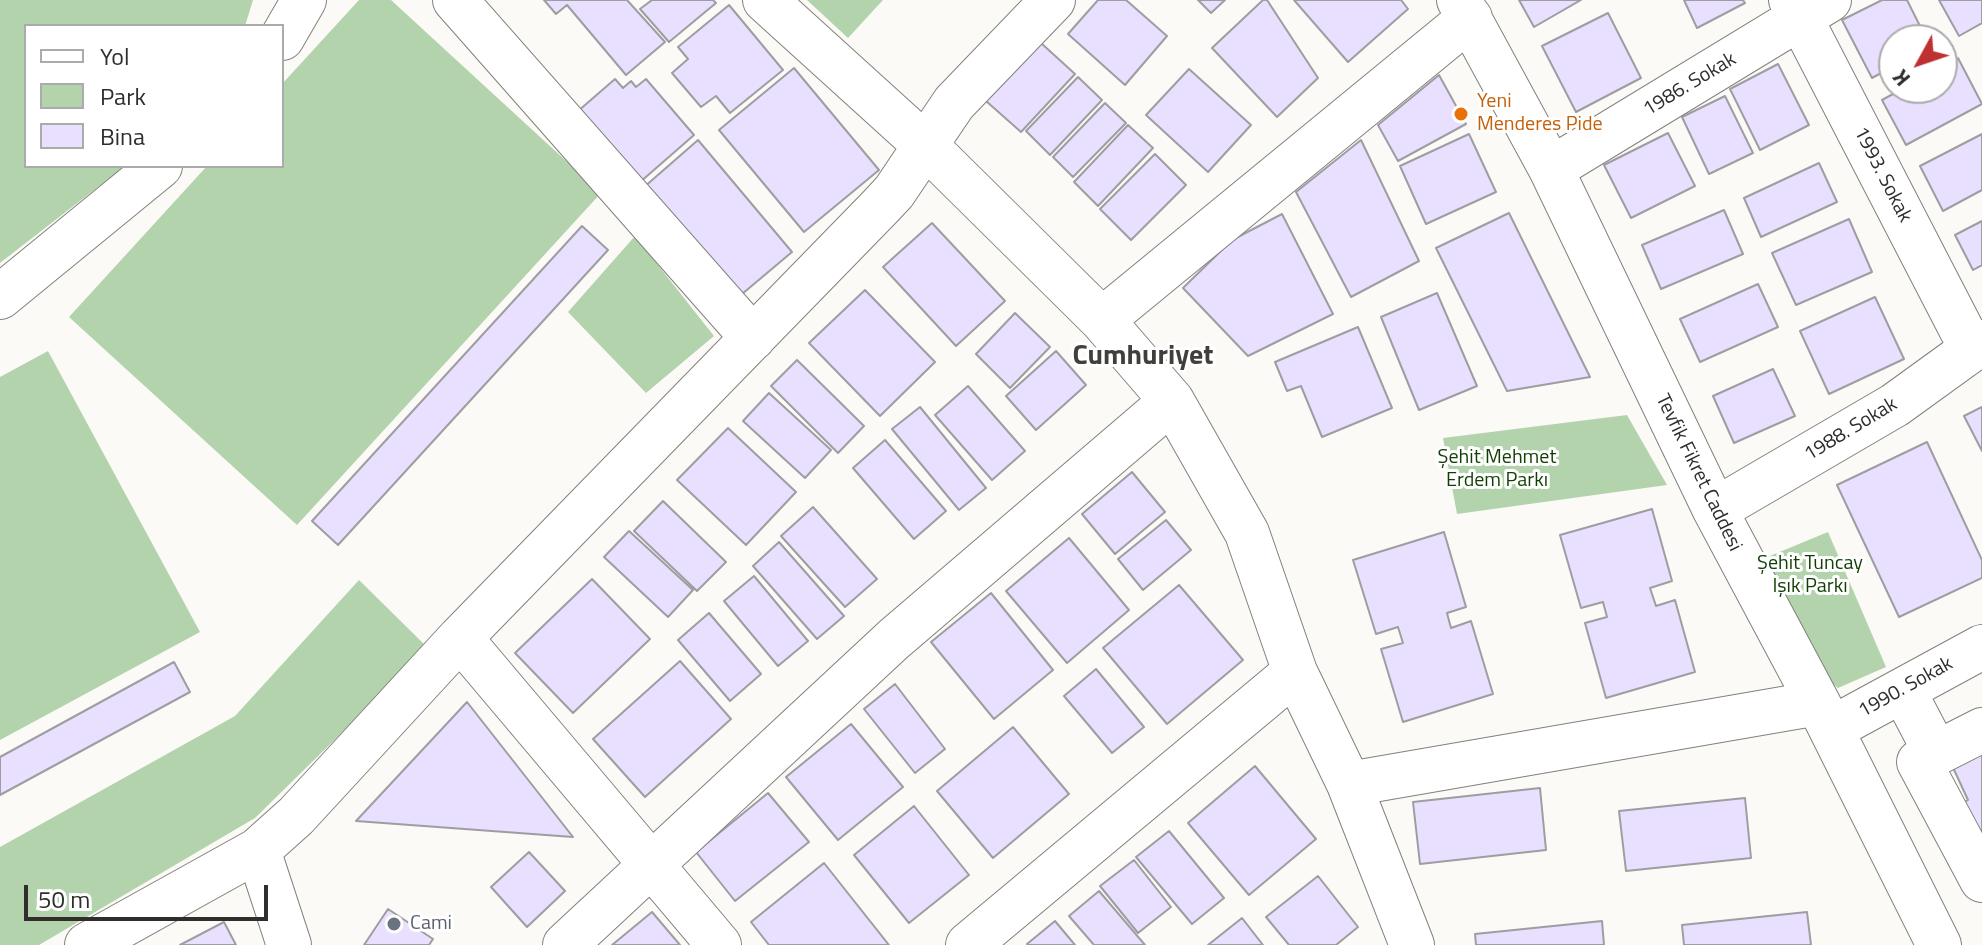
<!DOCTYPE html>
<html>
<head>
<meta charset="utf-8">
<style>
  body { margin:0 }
  #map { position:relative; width:1982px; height:945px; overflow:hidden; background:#fcfaf6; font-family:"Titillium Web",sans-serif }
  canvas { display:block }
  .legend { position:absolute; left:24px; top:24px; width:260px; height:144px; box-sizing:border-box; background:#fff; border:2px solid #acabab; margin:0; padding:10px 14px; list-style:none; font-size:24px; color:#2f2e2d }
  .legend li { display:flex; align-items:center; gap:16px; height:40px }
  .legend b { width:40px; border:2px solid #acabab }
  .north { position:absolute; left:1878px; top:24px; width:80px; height:80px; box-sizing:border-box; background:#fff; border:2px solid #acabab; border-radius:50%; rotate:230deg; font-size:22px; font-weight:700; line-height:32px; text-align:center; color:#2f2e2d }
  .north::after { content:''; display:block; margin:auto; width:28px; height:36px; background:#bf3032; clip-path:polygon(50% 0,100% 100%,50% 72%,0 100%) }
  .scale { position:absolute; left:24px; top:885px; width:244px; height:36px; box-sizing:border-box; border:4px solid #2f2e2d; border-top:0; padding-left:10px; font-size:24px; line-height:28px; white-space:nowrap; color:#2f2e2d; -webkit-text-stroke:6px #fff; paint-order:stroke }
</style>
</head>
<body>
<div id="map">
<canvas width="1982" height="945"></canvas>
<ul class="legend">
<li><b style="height:10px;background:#fff"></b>Yol</li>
<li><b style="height:22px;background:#b3d3ac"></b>Park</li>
<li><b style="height:22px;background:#e8e0fe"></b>Bina</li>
</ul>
<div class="north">K</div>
<div class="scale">50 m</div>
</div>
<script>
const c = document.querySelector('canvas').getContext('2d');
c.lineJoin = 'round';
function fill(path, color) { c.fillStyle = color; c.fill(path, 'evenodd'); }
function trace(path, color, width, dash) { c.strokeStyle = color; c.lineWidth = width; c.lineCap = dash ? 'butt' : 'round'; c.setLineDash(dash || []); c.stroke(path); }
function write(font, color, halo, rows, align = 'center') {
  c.font = font + ' "Titillium Web",sans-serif'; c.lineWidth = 6; c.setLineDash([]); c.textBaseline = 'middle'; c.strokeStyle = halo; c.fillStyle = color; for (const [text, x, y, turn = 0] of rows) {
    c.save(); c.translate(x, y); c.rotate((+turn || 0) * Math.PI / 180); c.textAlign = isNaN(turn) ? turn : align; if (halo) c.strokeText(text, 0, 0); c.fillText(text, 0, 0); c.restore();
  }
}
fill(new Path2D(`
  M0,0H253L245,26H26V166H125L0,263Z
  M359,0H391L601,193L297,525L69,317L207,166H282V84Z
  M807,0H883L848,38Z
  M635,236L714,336L646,393L568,312Z
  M48,351L200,632L0,740V377Z
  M1627,415L1667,485L1457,514L1443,438Z
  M1828,532L1886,667L1838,688L1823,677L1765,558Z
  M359,580L428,648L255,818L39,945H0V847L235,716Z`), '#b3d3ac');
const building = new Path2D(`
  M544,0H627L665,42L626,75L567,5L556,14Z
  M652,0H713L716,3L669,42L640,9Z
  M1098,0H1126L1167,36L1125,85L1068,34Z
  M1198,0H1225L1211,13Z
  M1263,0H1267L1318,78L1277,117L1212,48Z
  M1294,0H1401L1408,9L1348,62Z
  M1519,0H1581L1534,27Z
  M1684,0H1743L1745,3L1697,28Z
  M1882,0H1907L1927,40H1894V66L1872,78L1842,20Z
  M1939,0H1982V23L1959,36Z
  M729,5L783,70L730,113L716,96L701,107L672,73L688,59L678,47Z
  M1608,13L1641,78L1576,112L1542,46Z
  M1041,43L1075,74L1021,132L986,101Z
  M1958,58L1982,104L1906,145L1882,100L1904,88H1942V67Z
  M1778,64L1809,125L1760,150L1730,89Z
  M794,68L879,170L804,232L719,130Z
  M1189,69L1251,125L1208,172L1146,115Z
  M1439,75L1466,124L1398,161L1378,125Z
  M1078,77L1102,100L1050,155L1026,131Z
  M615,79L623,88L631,81L636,87L646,79L694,135L631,190L570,118Z
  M1725,96L1753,153L1709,174L1682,117Z
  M1105,103L1126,123L1073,177L1053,157Z
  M1128,125L1153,148L1098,206L1074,182Z
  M1668,133L1695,186L1631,218L1604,165Z
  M1469,134L1496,192L1426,224L1400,166Z
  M1982,134V190L1943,211L1920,166Z
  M698,140L792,252L729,305L635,195Z
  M1361,140L1419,261L1351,297L1296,192Z
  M1155,154L1186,185L1131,240L1100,209Z
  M1819,163L1837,202L1761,237L1744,198Z
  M1724,210L1743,254L1661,289L1642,245Z
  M1509,213L1590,377L1507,391L1436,248Z
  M1282,214L1333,314L1248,356L1183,288L1232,240Z
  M1849,219L1872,272L1796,305L1772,253Z
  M1982,221V265L1973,270L1955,235Z
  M932,223L1005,301L956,346L883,267Z
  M582,226L608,250L338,545L312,521Z
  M1758,284L1778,327L1700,362L1680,319Z
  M865,290L935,362L880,416L809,343Z
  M1437,293L1477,386L1419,410L1381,317Z
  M1875,297L1904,359L1829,394L1800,331Z
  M1015,313L1050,347L1010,388L976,354Z
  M1358,327L1392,408L1322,437L1301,386L1287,391L1275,362Z
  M1056,351L1086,385L1036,430L1006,396Z
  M797,360L864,426L838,453L771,386Z
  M1773,369L1795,416L1734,443L1713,396Z
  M968,386L1025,451L992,480L935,415Z
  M769,393L831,450L805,478L743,421Z
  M920,407L986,488L959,510L892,429Z
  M1982,407V451L1964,416Z
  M728,428L796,492L746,545L677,480Z
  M885,440L946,511L914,539L853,468Z
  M1927,442L1982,560V578L1899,617L1837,485Z
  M1132,472L1165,512L1115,554L1082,514Z
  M663,501L726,562L697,591L634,531Z
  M813,507L877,579L845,607L781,536Z
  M1652,509L1672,581L1650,588L1656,606L1675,600L1695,672L1606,698L1585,623L1607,617L1603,602L1581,608L1560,535Z
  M1166,520L1191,550L1143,590L1118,559Z
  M629,531L693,590L668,617L604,557Z
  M1444,532L1466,607L1447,613L1451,628L1471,621L1493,694L1403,722L1381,649L1403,643L1398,627L1376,634L1353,560Z
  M1069,538L1129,610L1067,663L1006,591Z
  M779,542L844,616L817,639L753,566Z
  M754,576L808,641L778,666L724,601Z
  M592,579L650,639L573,713L515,653Z
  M1179,585L1243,660L1167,724L1103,648Z
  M991,593L1053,670L994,719L931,642Z
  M709,613L761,674L730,701L678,640Z
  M680,661L731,719L645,797L593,739Z
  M174,662L190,692L0,795V757Z
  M1096,669L1144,727L1112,753L1064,696Z
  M895,684L945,749L915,773L864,709Z
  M467,702L573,837L356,821Z
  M851,724L903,787L838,840L786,777Z
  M1013,727L1069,794L993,858L937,791Z
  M1982,744V868L1952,809L1968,800L1950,761Z
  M1255,766L1316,839L1249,895L1188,823Z
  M1540,788L1546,850L1420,864L1413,802Z
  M768,793L809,842L735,901L696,852Z
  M1745,798L1751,858L1626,871L1619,811Z
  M914,806L969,875L909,923L854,855Z
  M1169,831L1224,898L1192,924L1136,857Z
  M529,852L565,891L527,927L491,887Z
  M1134,860L1171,907L1138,933L1100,886Z
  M824,863L889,945H769L751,922Z
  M1318,876L1358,927L1336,945H1289L1266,917Z
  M1099,891L1145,945H1094L1069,916Z
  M388,909L433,939L429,945H364Z
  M652,912L680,945H612Z
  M1807,912L1811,945H1684L1682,925Z
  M1242,918L1263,945H1208Z
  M1055,921L1075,945H1027V944Z
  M1602,921L1604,945H1476L1475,934Z
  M224,922L236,945H180Z`);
fill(building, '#e8e0fe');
trace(building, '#9e9da1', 2);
const minor = new Path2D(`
  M455,0L753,338
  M765,0L926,146L1102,320L1172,401L1247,533L1295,672L1349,784L1412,945
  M1459,0L1551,169L1715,510L1818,703L1939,945
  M1791,0L1972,350
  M282,38L304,0
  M1551,169L1829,0
  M0,297L160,166
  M1102,320L1470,18
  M1715,510L1895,405L1982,342
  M460,638L719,945
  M1903,690L1936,753
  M1831,729L1982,647
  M1982,730L1919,762L1982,880
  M1349,784L1818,703
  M258,850L289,945
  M87,945L258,850L296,816L460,638L880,207L894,192L954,103L1053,0
  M565,945L894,639L1172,401
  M968,945L1295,672`);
trace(minor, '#82817d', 46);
trace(minor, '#fff', 44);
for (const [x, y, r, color] of [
  [1461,114,8,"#e8710a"],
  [394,924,8,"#6b7280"]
]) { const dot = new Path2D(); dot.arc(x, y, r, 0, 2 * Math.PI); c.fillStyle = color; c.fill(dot); trace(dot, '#fff', 3); }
write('20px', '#2f2e2d', '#fff', [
  ["1986. Sokak",1690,85,-31],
  ["1993. Sokak",1882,175,63],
  ["1988. Sokak",1851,430,-31],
  ["Tevfik Fikret Caddesi",1698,473,64],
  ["1990. Sokak",1906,688,-29]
]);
write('20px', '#c56008', '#fff', [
  ["Yeni",1477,102],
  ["Menderes Pide",1477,125]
], 'left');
write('20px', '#123e04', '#fff', [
  ["Şehit Mehmet",1497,458],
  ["Erdem Parkı",1497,481],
  ["Şehit Tuncay",1810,564],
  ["Işık Parkı",1810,587]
]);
write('20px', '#5b616d', '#fff', [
  ["Cami",410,924]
], 'left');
write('bold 28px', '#413f3c', '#fff', [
  ["Cumhuriyet",1143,357]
]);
</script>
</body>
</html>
